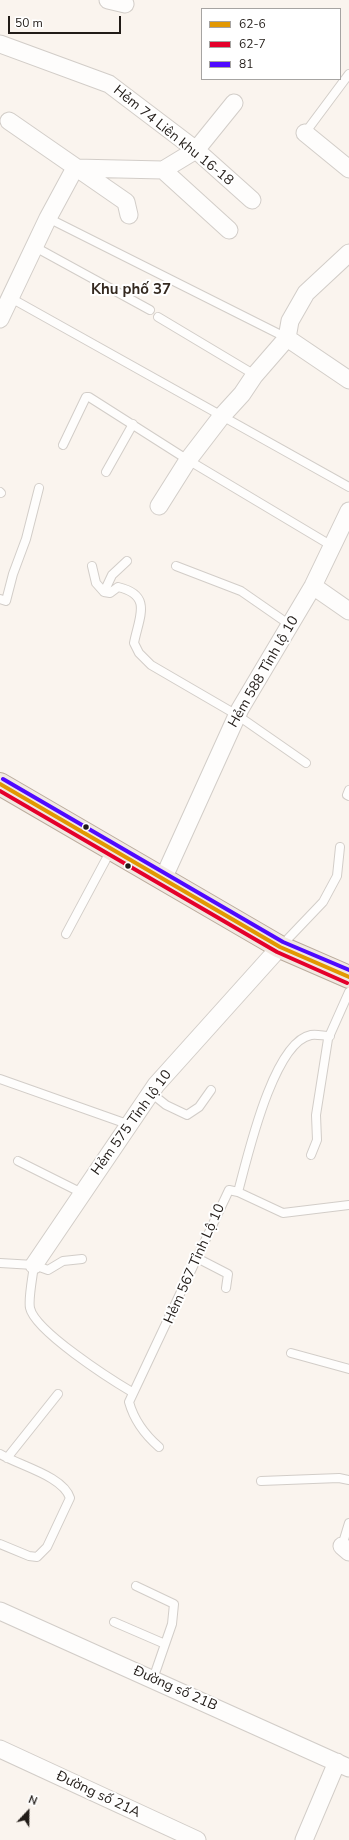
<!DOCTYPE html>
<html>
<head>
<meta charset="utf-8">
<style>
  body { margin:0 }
  #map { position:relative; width:349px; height:1840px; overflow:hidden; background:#faf4ee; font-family:"Nunito Sans",sans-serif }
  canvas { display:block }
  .legend { position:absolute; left:201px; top:8px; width:140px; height:72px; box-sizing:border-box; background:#fff; border:1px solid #a6a4a2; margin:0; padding:5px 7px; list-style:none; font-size:12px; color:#211b17 }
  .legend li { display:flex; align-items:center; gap:8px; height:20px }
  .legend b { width:20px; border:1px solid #a6a4a2 }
  .north { position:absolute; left:8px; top:1792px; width:40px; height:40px; -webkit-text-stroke:3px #fff; paint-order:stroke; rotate:22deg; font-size:11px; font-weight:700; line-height:16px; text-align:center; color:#211b17 }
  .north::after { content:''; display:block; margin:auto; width:14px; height:18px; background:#211b17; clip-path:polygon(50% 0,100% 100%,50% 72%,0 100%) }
  .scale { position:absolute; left:8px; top:16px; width:113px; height:18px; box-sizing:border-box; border:2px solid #211b17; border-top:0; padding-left:5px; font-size:12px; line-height:14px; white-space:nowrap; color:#211b17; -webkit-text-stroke:3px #fff; paint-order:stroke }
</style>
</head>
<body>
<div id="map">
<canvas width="349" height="1840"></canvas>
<ul class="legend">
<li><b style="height:5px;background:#e29802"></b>62-6</li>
<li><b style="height:5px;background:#e4002b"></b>62-7</li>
<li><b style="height:5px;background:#4f0aff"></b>81</li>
</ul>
<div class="north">N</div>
<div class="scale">50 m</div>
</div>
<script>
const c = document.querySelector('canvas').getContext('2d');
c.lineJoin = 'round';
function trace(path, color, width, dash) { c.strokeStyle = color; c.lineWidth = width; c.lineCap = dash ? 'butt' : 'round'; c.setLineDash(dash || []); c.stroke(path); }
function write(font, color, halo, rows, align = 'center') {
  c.font = font + ' "Nunito Sans",sans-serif'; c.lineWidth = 4; c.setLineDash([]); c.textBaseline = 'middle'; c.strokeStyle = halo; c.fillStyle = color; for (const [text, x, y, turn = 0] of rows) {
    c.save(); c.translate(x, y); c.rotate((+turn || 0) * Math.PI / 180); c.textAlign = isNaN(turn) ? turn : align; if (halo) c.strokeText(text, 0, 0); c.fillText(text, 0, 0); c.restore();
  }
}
const service = new Path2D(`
  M305,133L349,74
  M48,218L287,338
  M35,247L150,310
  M9,297L349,487
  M158,317L255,375
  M63,445L86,397H89L188,460L332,546
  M106,472L133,424
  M0,492L1,493
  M92,566L96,583L104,592L110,593L118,587C153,595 139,617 134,643L139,653L151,665L237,715L306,763
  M176,566L241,591L290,625
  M104,592L112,575L127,561
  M0,599L6,601L13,574L26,539L39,488
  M349,790L347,795L349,796
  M66,934L111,850
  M281,946L323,902L337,876L340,847
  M0,1079L130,1125
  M151,1093L166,1105L187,1115L199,1107L211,1090
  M311,1155L317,1140L316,1115L328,1039L349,992
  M18,1161L82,1193
  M238,1192C247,1159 273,1042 311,1035C317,1034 324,1036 330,1036
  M197,1258L228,1274L226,1288
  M0,1263L34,1265L48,1270L63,1261L82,1259
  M34,1265C33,1275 28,1299 30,1308C35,1331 110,1379 132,1392
  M291,1353L349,1369
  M159,1447C144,1434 134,1420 129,1402L229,1190L238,1192L283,1213L349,1205
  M0,1454C20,1466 63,1476 70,1498L47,1547L37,1557L29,1556L0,1544
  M7,1458L58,1394
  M261,1481L339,1478L349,1480
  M342,1546L349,1523
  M136,1586L174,1604L172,1624L153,1679
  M114,1622L165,1644`);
const minor = new Path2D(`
  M108,0L125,4
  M0,44L109,84L196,150L252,200
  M9,121L126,202L129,215
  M305,133L349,169
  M163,170L229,230
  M0,319L48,218L75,168L163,170L196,150L234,103
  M287,338L349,380
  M159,506L188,460L221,417L242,394L254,376L287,338L290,321L306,293L349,253
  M313,586L349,611
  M163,879L240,709L313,586L349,511
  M34,1265L156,1085L280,947
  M342,1546L349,1552
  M0,1611L349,1768
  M0,1749L197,1840
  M304,1840L337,1762`);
const primary = new Path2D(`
  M0,784L280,947L349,977`);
trace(service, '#d2cdc8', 10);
trace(minor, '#d2cdc8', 19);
trace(primary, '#baab9c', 24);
trace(service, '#fefdfc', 8);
trace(minor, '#fefdfc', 17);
trace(primary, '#f1e9e2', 22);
trace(new Path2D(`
  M0,784L280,947L349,977`), '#e29802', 4);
trace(new Path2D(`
  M0,791L277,952L347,983`), '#e4002b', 4);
trace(new Path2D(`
  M3,779L283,942L349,970`), '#4f0aff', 4);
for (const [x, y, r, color] of [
  [86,827,3.5,"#211b17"],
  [128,866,3.5,"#211b17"]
]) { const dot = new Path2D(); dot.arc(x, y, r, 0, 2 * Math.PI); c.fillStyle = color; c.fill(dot); trace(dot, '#fff', 1.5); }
write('14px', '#211b17', '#fff', [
  ["Hẻm 74 Liên khu 16-18",173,136,39],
  ["Hẻm 588 Tỉnh lộ 10",264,672,-60],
  ["Hẻm 575 Tỉnh lộ 10",132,1123,-54],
  ["Hẻm 567 Tỉnh Lộ 10",195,1264,-66],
  ["Đường số 21B",175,1689,24],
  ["Đường số 21A",98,1795,25]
]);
write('bold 15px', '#342920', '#fff', [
  ["Khu phố 37",131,290]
]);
</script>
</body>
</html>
